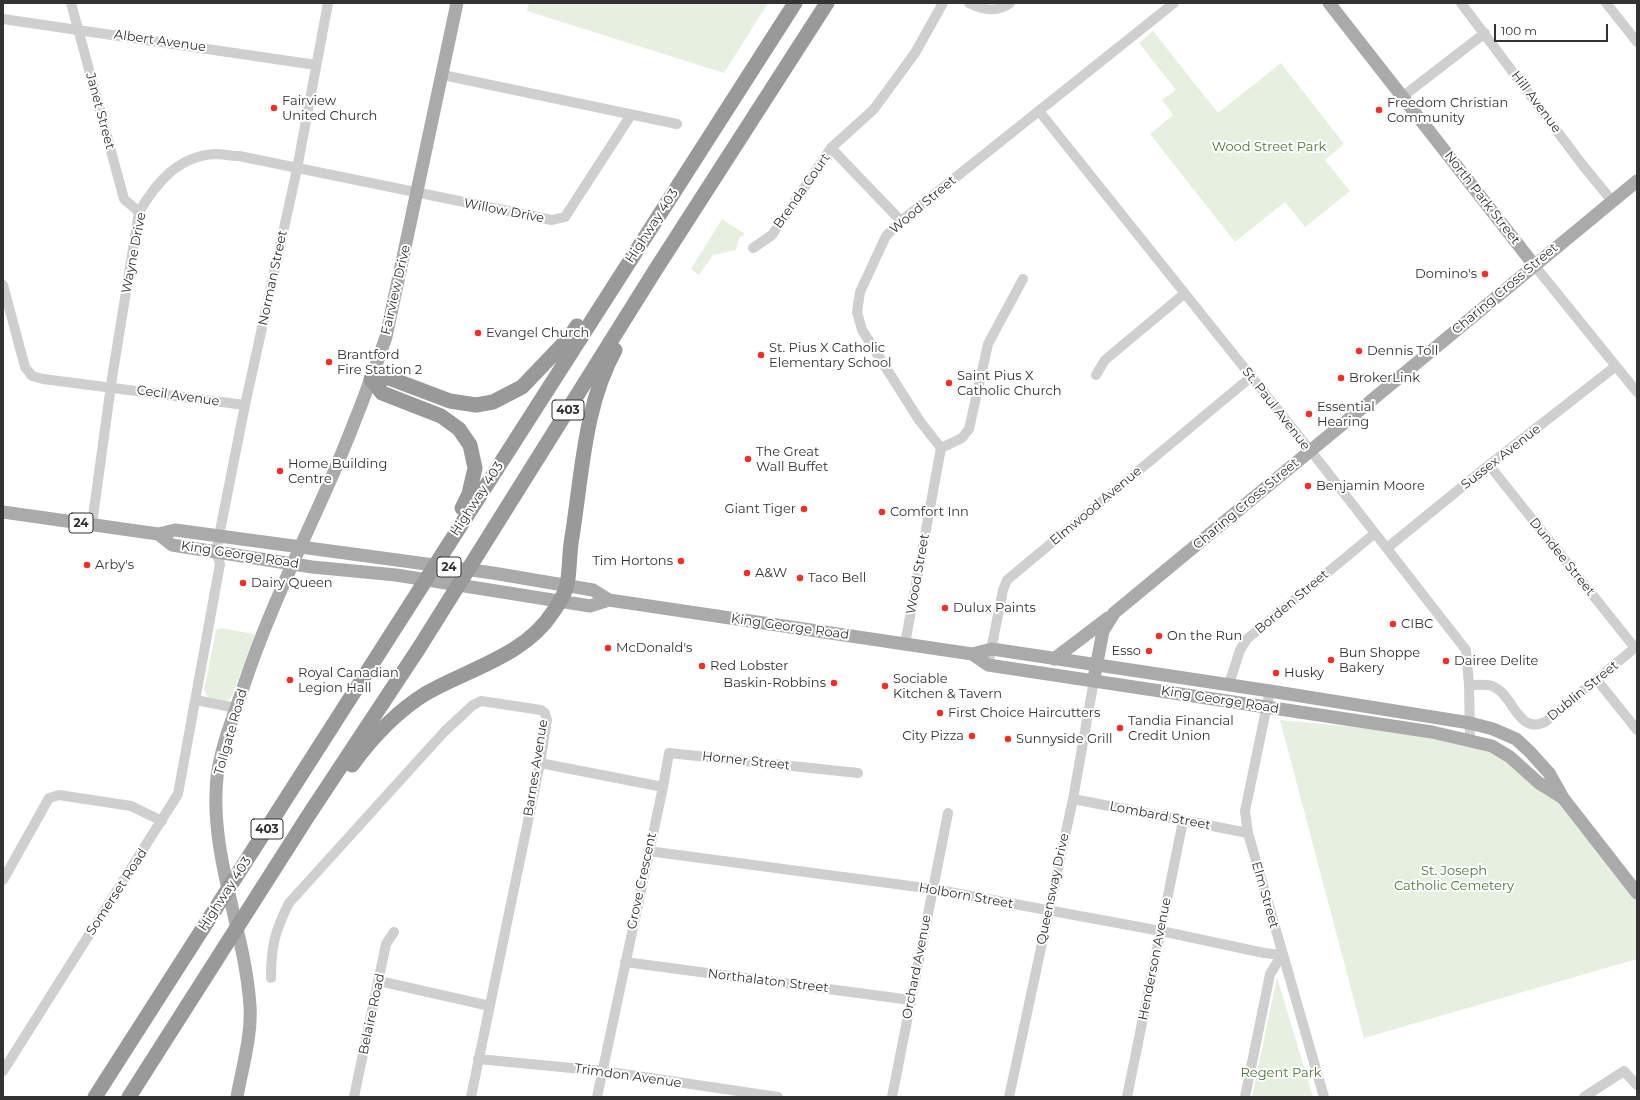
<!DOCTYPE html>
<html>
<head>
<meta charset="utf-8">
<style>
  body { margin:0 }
  #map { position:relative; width:1640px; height:1100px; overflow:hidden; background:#fff; font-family:Montserrat,sans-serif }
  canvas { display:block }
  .frame { position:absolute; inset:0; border:4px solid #323232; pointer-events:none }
  .scale { position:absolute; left:1494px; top:24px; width:114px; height:18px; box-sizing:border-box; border:2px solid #323232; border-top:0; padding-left:5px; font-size:12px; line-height:14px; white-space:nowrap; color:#323232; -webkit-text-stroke:3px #fff; paint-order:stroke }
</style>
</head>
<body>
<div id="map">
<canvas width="1640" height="1100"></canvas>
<div class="frame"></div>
<div class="scale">100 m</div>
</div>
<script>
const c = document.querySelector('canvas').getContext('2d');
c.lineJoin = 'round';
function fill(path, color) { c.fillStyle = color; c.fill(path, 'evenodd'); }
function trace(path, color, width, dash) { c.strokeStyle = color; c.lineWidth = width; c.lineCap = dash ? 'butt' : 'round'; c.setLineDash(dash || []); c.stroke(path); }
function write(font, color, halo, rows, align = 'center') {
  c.font = font + ' Montserrat,sans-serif'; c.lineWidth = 4; c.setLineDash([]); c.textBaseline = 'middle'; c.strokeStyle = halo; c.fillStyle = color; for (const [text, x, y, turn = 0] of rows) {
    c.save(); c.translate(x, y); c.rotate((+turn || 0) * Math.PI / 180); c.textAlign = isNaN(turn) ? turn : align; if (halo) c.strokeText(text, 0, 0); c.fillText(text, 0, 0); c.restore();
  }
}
fill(new Path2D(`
  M529,3H768L724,73L527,11Z
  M1153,31L1218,113L1281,63L1344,144L1325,160L1350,191L1305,227L1285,202L1235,242L1150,134L1173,115L1162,100L1176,90L1139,43Z
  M722,219L745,234L739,238L736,250L713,255L699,275L691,269Z
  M221,628L254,634V637L232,696L228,701L208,697L204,690L216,630Z
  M1280,720L1443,735L1506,755L1563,803L1637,901V959L1364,1038Z
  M1277,977L1313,1097H1252Z`), '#e7f0e0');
trace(new Path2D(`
  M71,3L124,199L139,212
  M969,3C983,10 997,13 1010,3
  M1461,3L1581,163L1612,201
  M1606,3L1637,42
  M3,19L316,65
  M443,75L677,124
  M1402,97L1485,33
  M1039,111L1318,460L1466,650L1469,685L1470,740
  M831,148L901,221
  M753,248L772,235L831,148L874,109L915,53L943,3
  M1534,265L1637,392
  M3,285L25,367L32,376L43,379L245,405
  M1096,375L1105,360L1184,294
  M941,448L962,438L969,429L988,344L1023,279
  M1489,465L1635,648
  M92,524L112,378L139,212C156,183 178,156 215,154C223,154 231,156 239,156L552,220L565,217L631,115
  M1387,548L1489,465L1616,366
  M905,644L941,448L919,420L862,330L857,312L860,292L886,236L901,221L1174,3
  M988,665L1003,590L1007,580L1251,377
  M1597,680L1637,730
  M1229,684L1240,650L1247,639L1374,534
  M1469,685C1476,685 1486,684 1492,686C1513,693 1517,735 1545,722L1637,646
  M1270,691L1245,811L1248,833L1324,1097
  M196,700L236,708
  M540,763L663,787L597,1097
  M663,787L669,753L858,773
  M1073,799L1248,833
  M648,851L933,889L1161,931L1264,953L1282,955L1270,974L1245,1097
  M3,880L49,798L59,795L131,806L162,821
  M625,962L911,1000
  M271,978C271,946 275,931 289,903L444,732L473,705L481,701L541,710L545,713L547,720L540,763L471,1097
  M379,981L490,1006
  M478,1059L603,1071L778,1097
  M3,1071L178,794L220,564L216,552L219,536L245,405L297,169L328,3
  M354,1097L386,944L394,932
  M892,1097L948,813
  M1009,1097L1073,799L1094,680
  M1127,1097L1183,821
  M1584,1097L1624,1071L1637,1085`), '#cfcfcf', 10);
trace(new Path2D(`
  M1329,3L1534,265
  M3,512L158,534L175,530L493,573L593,590L609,600L972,654L988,665L1432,732L1492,746L1510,757L1539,783L1563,798
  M158,534L172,545L312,567L396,575L590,606L609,600
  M972,654L992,649L1270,691L1470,723L1493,729L1516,739L1530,752L1549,773L1563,798L1637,893
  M1054,659L1108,618
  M1095,673L1103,631L1114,613L1637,181
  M237,1097C242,1068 252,1036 250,1006C245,929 209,856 217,777C221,746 234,715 244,685C268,612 303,543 334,472C353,427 370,383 386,337L457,3`), '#aaa', 13);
trace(new Path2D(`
  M371,379L389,378L450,401L476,405L493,402L522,387L568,339L577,326
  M371,379L382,393L441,416L459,429L470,445L475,468L469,494L462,508
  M352,765C372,738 396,712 425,694C468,669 525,656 553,612C558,605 565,593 567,585C570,570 569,553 572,537C582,475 584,406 615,350
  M95,1097L795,3
  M129,1097L308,816L419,648L656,269L827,3`), '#999', 15);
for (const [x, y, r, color] of [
  [274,108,4,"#f52e29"],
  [1379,110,4,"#f52e29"],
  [1485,274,4,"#f52e29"],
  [478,333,4,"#f52e29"],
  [1359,351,4,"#f52e29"],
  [761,355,4,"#f52e29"],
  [329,362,4,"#f52e29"],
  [1341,378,4,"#f52e29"],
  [949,383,4,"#f52e29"],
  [1309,414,4,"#f52e29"],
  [748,459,4,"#f52e29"],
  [280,471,4,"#f52e29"],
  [1308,486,4,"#f52e29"],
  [804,509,4,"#f52e29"],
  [882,512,4,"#f52e29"],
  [681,561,4,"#f52e29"],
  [87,565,4,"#f52e29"],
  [747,573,4,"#f52e29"],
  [800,578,4,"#f52e29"],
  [243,583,4,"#f52e29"],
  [945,608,4,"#f52e29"],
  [1393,624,4,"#f52e29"],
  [1159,636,4,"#f52e29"],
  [608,648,4,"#f52e29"],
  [1149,651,4,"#f52e29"],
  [1331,660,4,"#f52e29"],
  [1446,661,4,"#f52e29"],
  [702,666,4,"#f52e29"],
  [1276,673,4,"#f52e29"],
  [290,680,4,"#f52e29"],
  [834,683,4,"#f52e29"],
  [885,686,4,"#f52e29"],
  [940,713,4,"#f52e29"],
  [1120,728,4,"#f52e29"],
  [972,736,4,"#f52e29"],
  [1008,739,4,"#f52e29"]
]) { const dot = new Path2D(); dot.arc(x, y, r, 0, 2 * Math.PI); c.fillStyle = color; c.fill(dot); trace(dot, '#fff', 1.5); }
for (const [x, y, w] of [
  [568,410,32],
  [81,523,24],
  [449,567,24],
  [267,829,32]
]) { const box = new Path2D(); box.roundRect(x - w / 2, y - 10, w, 20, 3); c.fillStyle = '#fff'; c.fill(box); trace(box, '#323232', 1); }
write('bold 12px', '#323232', null, [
  ["403",568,410],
  ["24",81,523],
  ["24",449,567],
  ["403",267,829]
]);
write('13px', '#323232', '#fff', [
  ["Albert Avenue",160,41,8],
  ["Hill Avenue",1536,102,53],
  ["Janet Street",100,111,75],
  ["Brenda Court",802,191,-55],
  ["North Park Street",1482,198,52],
  ["Wood Street",923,205,-40],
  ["Willow Drive",504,211,11],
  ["Highway 403",652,226,-57],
  ["Wayne Drive",134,253,-79],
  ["Norman Street",273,278,-78],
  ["Charing Cross Street",1505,289,-40],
  ["Fairview Drive",396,290,-77],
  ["Cecil Avenue",178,396,8],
  ["St. Paul Avenue",1276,409,52],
  ["Sussex Avenue",1501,457,-38],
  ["Highway 403",477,499,-57],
  ["Charing Cross Street",1246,504,-40],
  ["Elmwood Avenue",1096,506,-40],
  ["King George Road",240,555,9],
  ["Dundee Street",1562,557,51],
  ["Wood Street",918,574,-80],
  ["Borden Street",1292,602,-40],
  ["King George Road",790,627,8],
  ["Dublin Street",1583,691,-39],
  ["King George Road",1220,700,9],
  ["Tollgate Road",231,732,-74],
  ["Horner Street",746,761,6],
  ["Barnes Avenue",536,768,-81],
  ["Lombard Street",1160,816,11],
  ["Grove Crescent",642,881,-78],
  ["Queensway Drive",1053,889,-78],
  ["Somerset Road",117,892,-57],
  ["Highway 403",225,894,-57],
  ["Elm Street",1265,895,74],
  ["Holborn Street",966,896,10],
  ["Henderson Avenue",1155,959,-79],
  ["Orchard Avenue",917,967,-79],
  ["Northalaton Street",768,981,7],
  ["Belaire Road",372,1014,-78],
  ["Trimdon Avenue",628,1076,8]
]);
write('13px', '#323232', '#fff', [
  ["Fairview",282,101],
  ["United Church",282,116],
  ["Freedom Christian",1387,103],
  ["Community",1387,118],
  ["Domino's",1477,274,"right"],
  ["Evangel Church",486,333],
  ["St. Pius X Catholic",769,348],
  ["Elementary School",769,363],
  ["Dennis Toll",1367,351],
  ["Brantford",337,355],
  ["Fire Station 2",337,370],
  ["Saint Pius X",957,376],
  ["Catholic Church",957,391],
  ["BrokerLink",1349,378],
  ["Essential",1317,407],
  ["Hearing",1317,422],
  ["The Great",756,452],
  ["Wall Buffet",756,467],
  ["Home Building",288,464],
  ["Centre",288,479],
  ["Benjamin Moore",1316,486],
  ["Giant Tiger",796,509,"right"],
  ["Comfort Inn",890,512],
  ["Tim Hortons",673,561,"right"],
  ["Arby's",95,565],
  ["A&W",755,573],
  ["Taco Bell",808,578],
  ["Dairy Queen",251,583],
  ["Dulux Paints",953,608],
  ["CIBC",1401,624],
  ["On the Run",1167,636],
  ["McDonald's",616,648],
  ["Esso",1141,651,"right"],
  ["Bun Shoppe",1339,653],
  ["Bakery",1339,668],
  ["Dairee Delite",1454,661],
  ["Red Lobster",710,666],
  ["Royal Canadian",298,673],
  ["Legion Hall",298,688],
  ["Husky",1284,673],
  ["Sociable",893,679],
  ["Kitchen & Tavern",893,694],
  ["Baskin-Robbins",826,683,"right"],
  ["First Choice Haircutters",948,713],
  ["Tandia Financial",1128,721],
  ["Credit Union",1128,736],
  ["City Pizza",964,736,"right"],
  ["Sunnyside Grill",1016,739]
], 'left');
write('13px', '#4f733a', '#fff', [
  ["Wood Street Park",1269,147],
  ["St. Joseph",1454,871],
  ["Catholic Cemetery",1454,886],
  ["Regent Park",1281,1073]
]);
</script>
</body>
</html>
